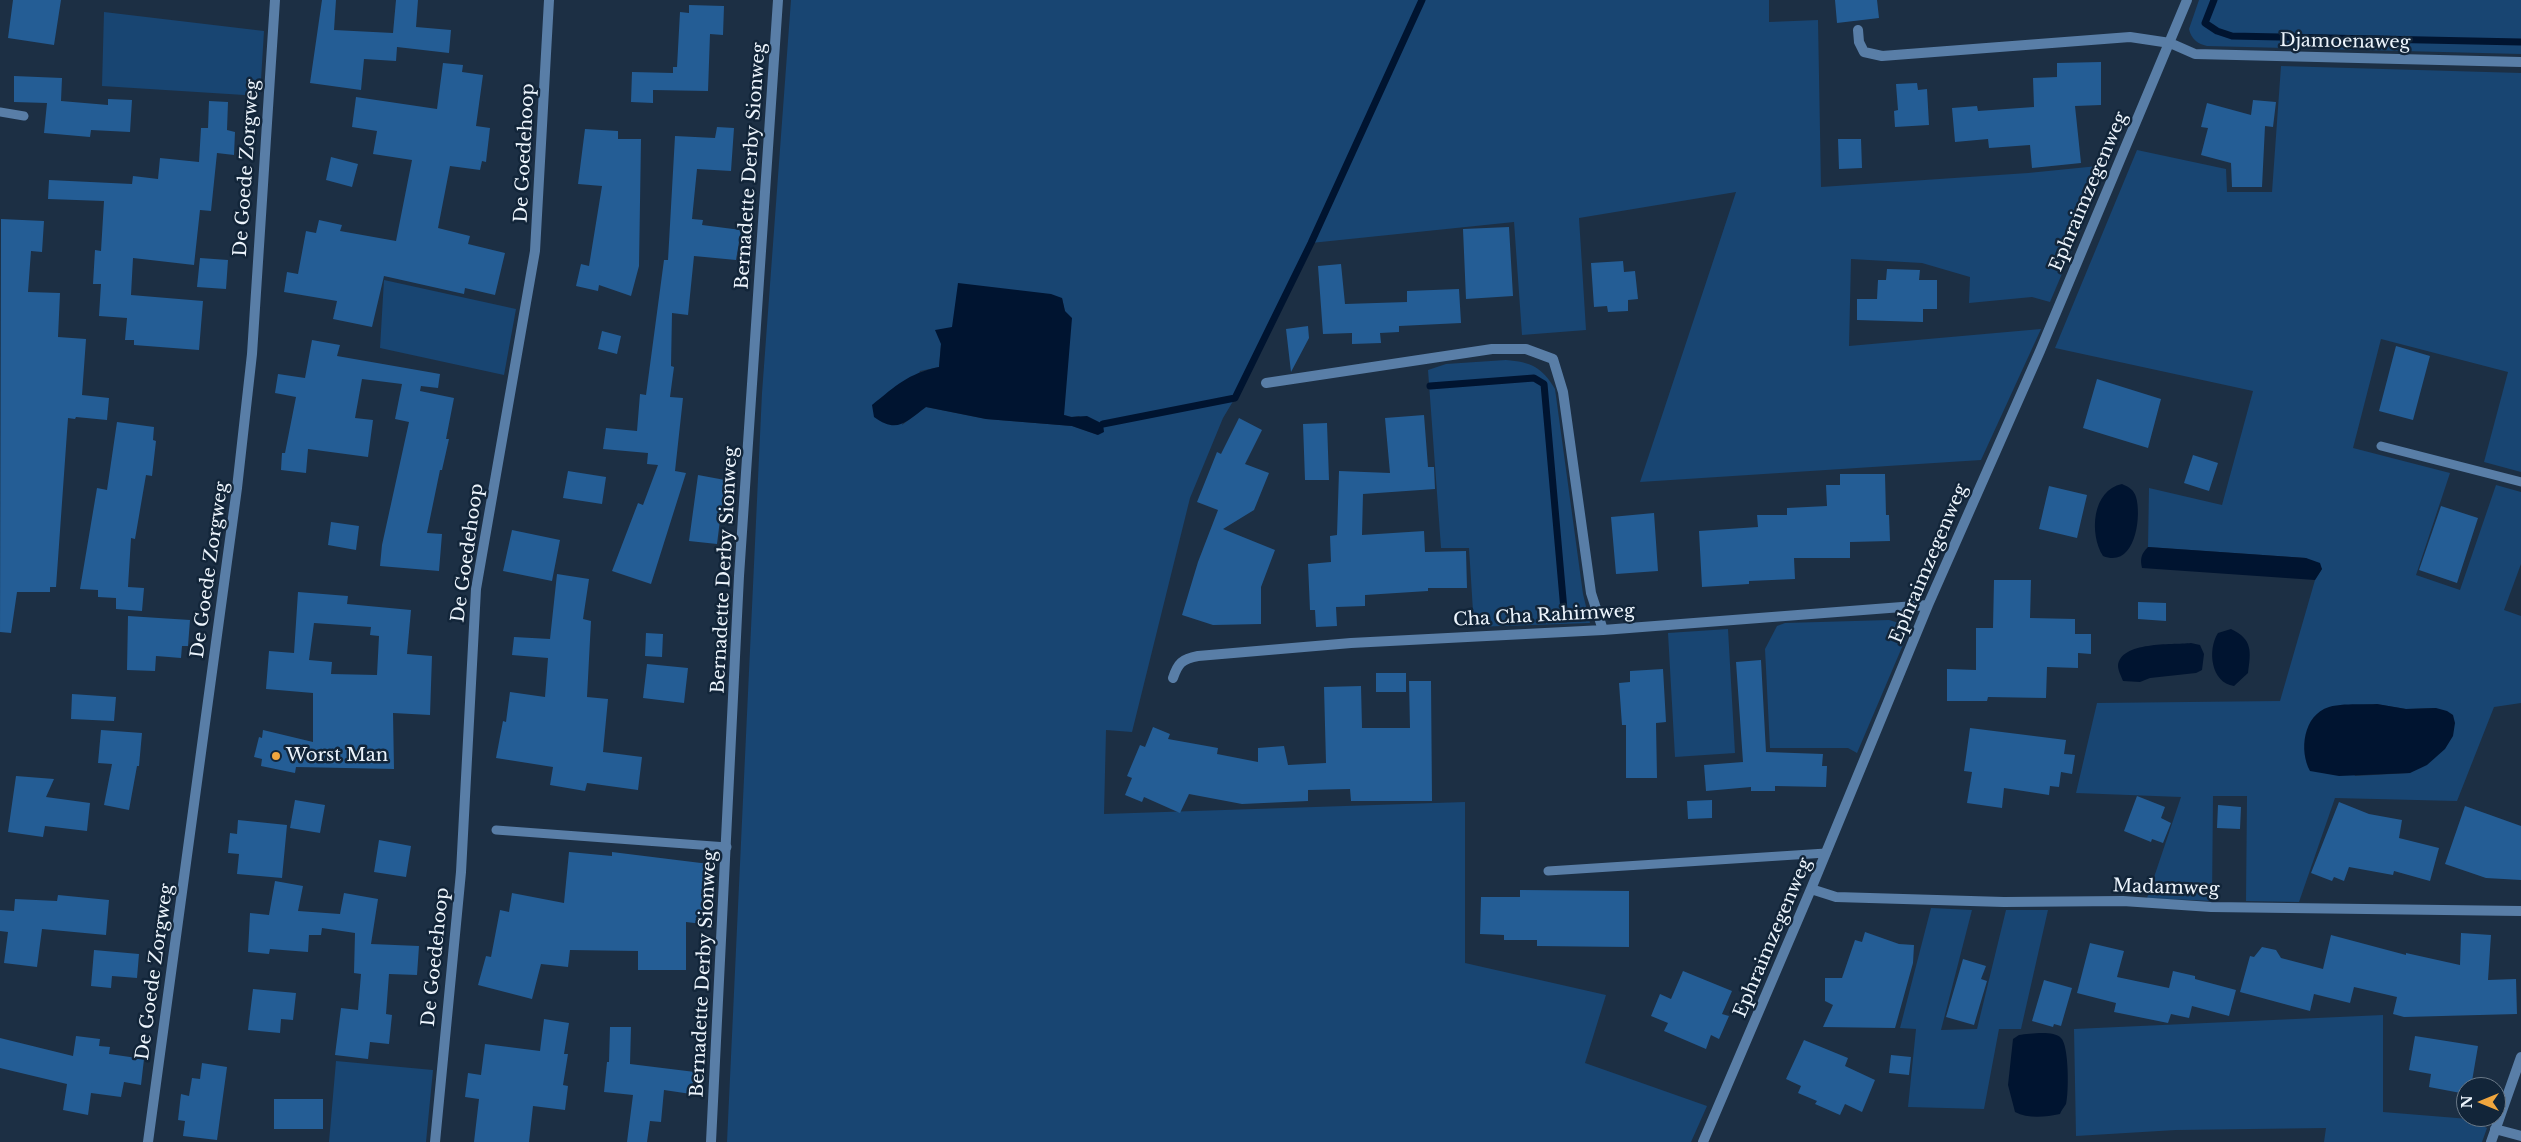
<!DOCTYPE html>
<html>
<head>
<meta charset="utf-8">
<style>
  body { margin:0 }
  #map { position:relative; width:2521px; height:1142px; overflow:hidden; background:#1c2f44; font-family:"Libre Baskerville",serif }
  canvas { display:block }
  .north { position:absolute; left:2456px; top:1077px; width:50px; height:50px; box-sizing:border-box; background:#122539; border:1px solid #697887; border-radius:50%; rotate:270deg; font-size:14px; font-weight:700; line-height:20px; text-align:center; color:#ecf4fc }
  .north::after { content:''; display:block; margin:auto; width:18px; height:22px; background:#f0a63e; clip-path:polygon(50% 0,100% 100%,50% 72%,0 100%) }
</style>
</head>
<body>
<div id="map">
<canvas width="2521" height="1142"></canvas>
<div class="north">N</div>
</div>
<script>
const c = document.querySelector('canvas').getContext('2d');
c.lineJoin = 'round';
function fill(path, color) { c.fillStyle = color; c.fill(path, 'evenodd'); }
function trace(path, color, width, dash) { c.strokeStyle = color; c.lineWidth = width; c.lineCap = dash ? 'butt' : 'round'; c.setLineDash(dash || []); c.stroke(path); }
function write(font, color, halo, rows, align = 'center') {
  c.font = font + ' "Libre Baskerville",serif'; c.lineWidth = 5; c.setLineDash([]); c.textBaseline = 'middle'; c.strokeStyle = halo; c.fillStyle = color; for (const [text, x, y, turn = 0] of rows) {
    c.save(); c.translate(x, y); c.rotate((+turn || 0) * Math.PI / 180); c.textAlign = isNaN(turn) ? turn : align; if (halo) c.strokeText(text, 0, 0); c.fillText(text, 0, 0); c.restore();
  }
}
fill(new Path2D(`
  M791,0H1769V22L1818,20L1821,187L2028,173L2108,165L2050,302L2032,297L1969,303L1970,277L1922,263L1851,259L1849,346L2041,329L1981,460L1640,482L1736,192L1579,218L1586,330L1522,335L1514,222L1311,243L1235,398L1223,418L1190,498L1132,732L1106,730L1104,814L1465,802V963L1606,995L1585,1063L1707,1106L1691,1142H727L762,393ZM1062,298L1065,312L1064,415L1072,417L1079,416L1098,435L1072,426L986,419L926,407L902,425L920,371L939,367L941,344L952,327Z
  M2199,0H2521V54L2207,46C2198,44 2191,39 2189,29Z
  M104,12L264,31L260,96L102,86Z
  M2281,66L2521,73V472L2484,462L2508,372L2381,339L2353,448L2450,473L2416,575L2460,590L2496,485L2521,492V564L2504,610L2521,616V703L2494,707L2457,801L2335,798L2299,902L2246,901L2247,796H2213L2212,901L2147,898L2181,797L2076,793L2097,703L2280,701L2315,580L2322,569L2306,558L2148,547L2149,488L2222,505L2253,391L2055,348L2137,150L2226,169L2227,192H2272ZM2376,704L2406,709L2436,708L2410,773L2355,776L2330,707Z
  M384,280L516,309L504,375L380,348Z
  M1506,360C1531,362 1542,367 1555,389L1583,594L1590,623L1474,627L1469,548H1441L1428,370L1446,364Z
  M1889,620L1906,625L1908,633L1857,753L1848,748H1770L1765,649L1777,626L1785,623Z
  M1728,629L1735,753L1675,757L1668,633Z
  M1931,908L1972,910L1941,1030L1977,1029L2006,910H2048L2021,1029H1999L1984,1109L1908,1107L1916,1029L1900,1028Z
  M2383,1015V1112L2469,1119L2487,1128L2482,1142H2324L2326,1128L2176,1130L2076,1136L2074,1029Z
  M336,1061L433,1070L426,1142H329Z`), '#184572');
fill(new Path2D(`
  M958,283L1051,294L1062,298L1065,311L1072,318L1064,415L1071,417L1087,416L1103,424L1104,432L1098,435L1072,426L986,419L926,407C906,422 897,434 874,417L872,405C897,385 907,374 939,367L941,344L935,330L952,327Z
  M2122,484C2129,487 2134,490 2136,497C2142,517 2135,569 2103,556C2089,534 2092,490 2122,484Z
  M2148,547L2306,558L2320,563L2322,569L2315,580L2142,568C2140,559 2141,554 2148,547Z
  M2231,629C2253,639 2251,652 2248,673L2234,686C2211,683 2207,650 2218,633Z
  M2191,643L2200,645L2204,654L2202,670L2196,673L2150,678L2140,682L2123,681C2121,676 2118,670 2118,666C2120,641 2172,645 2191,643Z
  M2377,704L2406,709L2436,708L2447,711L2453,715L2455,723L2453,736L2445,749L2427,765L2410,773L2339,776L2310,771C2299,751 2303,715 2329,707C2343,703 2362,705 2377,704Z
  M2019,1035C2030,1034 2053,1030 2061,1038C2069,1045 2069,1093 2066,1104C2064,1107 2061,1111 2060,1114C2046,1117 2028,1119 2015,1112L2008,1085L2013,1039Z`), '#001430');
trace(new Path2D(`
  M2214,0L2205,23L2217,31L2232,36L2521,42
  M1430,386L1534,378L1544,384L1564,610
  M1103,424L1235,398L1311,243L1422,0`), '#001430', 7);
fill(new Path2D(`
  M13,0H61L54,45L8,38Z
  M322,0H336L334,30L393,33L396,0H418L416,27L451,30L449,53L397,47L396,61L364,59L361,90L310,83Z
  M1835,0H1877L1879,18L1837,23Z
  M689,5L724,6L723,35L710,34L708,91L653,90V103L631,102L632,72L673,73V67H677L680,12L689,13Z
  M2101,62V105L2075,106L2081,163L2032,168L2030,145L1989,148L1988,139L1955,142L1952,108L1977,106L1978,111L2034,107L2033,78L2057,77V63Z
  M443,63L463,65L462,72L483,75L476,126L490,128L486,162L482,161L480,170L450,166L438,228L470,236L468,244L505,253L495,295L465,288L464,294L384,276L372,327L333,319L337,301L284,292L287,272L298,274L306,231L316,233L319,220L342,225L340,231L396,241L412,160L373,154L377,131L352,127L356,97L437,109Z
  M14,76L62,78L61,101L108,105V99L132,100L130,132L91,130L90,137L44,133L47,103L14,102Z
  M1917,83L1918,90L1927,89L1929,125L1895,127L1894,111L1898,110L1896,84Z
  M2253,100L2276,102L2273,127L2265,126L2262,187H2232L2231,163L2201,155L2208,128L2201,127L2207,103L2251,115Z
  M209,101L228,102L227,130L235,132L234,155L217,153L211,211L200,210L194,265L133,258L131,295L203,301L199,350L134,345V340H125L127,318L99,316L101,284H93L95,250L101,251L104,201L48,199L49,180L132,184L133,176L158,179L160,158L199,162L201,128H208Z
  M717,127L734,128L731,171L697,169L692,219L703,220L702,225L741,230L736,260L694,256L688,315L672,313L671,366L674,367L670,397L683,398L675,471L686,473L651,584L612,571L638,503L643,505L658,465L647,464L648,453L603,449L606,428L637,431L640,394L646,395L664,260H668L675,136L715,138Z
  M585,129L618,131V139H641L639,266L631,296L599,285L598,291L576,286L581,264L589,266L602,186L578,184Z
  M1838,139H1861L1862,168L1839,169Z
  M331,157L358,164L352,187L326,180Z
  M1,219L44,221L42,252L31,251L28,292L60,293L58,337L86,339L82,395L109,398L107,420L76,417L75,419L68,418L56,587H50V592H17L11,633L0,632Z
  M1509,227L1513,296L1466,299L1463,229Z
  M200,258L228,260L226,289L197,287Z
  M1623,261L1624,272L1635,271L1638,299L1628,300V311L1608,312L1607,306L1594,307L1591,263Z
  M1341,264L1345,304L1407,302V291L1459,289L1461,323L1399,326V332L1380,333L1381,343L1352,344V333L1323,334L1318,266Z
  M1887,269L1920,270L1919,280H1937V309H1923V322L1857,320V299H1877L1878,280H1886Z
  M1308,326L1309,338L1291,372L1286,329Z
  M602,331L621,336L617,354L598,349Z
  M312,340L340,345L337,356L440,374L438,388L421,386L420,391L454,398L446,439H449L442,470H440L427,533L442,534L439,571L380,566L382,545L409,422L395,419L402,384L362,379L355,418L373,420L368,457L308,449L306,473L281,470L282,453H285L296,397L275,393L278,374L305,378Z
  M2396,346L2430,356L2413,420L2379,411Z
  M2097,379L2161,399L2148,448L2083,428Z
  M1424,415L1428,467H1434L1435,489L1363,494L1362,535L1424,531L1425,552L1466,551L1467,588H1428V591L1365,595V606L1336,607L1337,626L1316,627L1315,610H1310L1308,564L1331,562L1330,536L1337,535L1339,471L1390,473L1385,418Z
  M1239,418L1262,430L1245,464L1269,473L1254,510L1223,529L1275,550L1261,587V624L1213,625L1182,615L1198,562L1218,510L1197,502L1217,452L1221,454Z
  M117,422L154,427L153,440L156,441L152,476L146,475L135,539L131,538L128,587L144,588L142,611L116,609V598L98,597V590L80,589L97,488L107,490Z
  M1327,423L1329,480H1305L1303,424Z
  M2193,455L2218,463L2209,491L2184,483Z
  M568,471L606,477L602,504L563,498Z
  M1840,474H1885L1886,515H1889L1890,541L1850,542V558H1794L1795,579L1749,581V584L1702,587L1699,531L1758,527L1757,515H1787V508L1827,506L1826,485H1840Z
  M698,475L725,480L717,544L689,541Z
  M2049,486L2087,495L2077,538L2039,529Z
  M2441,506L2478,518L2457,583L2419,570Z
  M1654,513L1658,571L1616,574L1611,517Z
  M331,522L359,526L356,550L328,545Z
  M512,530L560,540L552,581L503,571Z
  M557,574L589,579L583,619L591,621L587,697L608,699L603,752L642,757L638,790L587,783L585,791L550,785L553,767L496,758L503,721L506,722L510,692L545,697L548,658L512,655L514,637L550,639Z
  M1994,580H2031L2030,618L2075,619V634H2091V654L2078,653V668L2047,667L2046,698L1988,697L1987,701H1947V669L1976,670V628H1993Z
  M298,592L348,596L347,604L411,610L407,654L432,656L430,715L393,713L394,769L296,767L295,773L261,766L262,759L254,757L259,737L262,738L263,730L313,742V693L266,689L269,651L294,653ZM314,623L371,627L370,635L379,636L377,675L331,674L332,662L309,660Z
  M2138,602L2166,603V621L2138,619Z
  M128,616L190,620L188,646H182L181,658L156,656L155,671L127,670Z
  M646,633L663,634L662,657L645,656Z
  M1761,660L1766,752L1823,754L1822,766H1827L1826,787L1775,786V791H1751V787L1706,791L1704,765L1743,762L1736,662Z
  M647,664L688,668L684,703L643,698Z
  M1663,669L1666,722L1656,723L1657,778H1626V725H1622L1619,683L1630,682V671Z
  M1376,673H1406V692H1376Z
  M1409,681H1431L1432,801H1351L1350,789L1308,790V801L1242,804L1189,794L1180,813L1144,797L1142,802L1125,795L1132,778L1127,776L1140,745L1145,747L1153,727L1170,734L1168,739L1218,748L1217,754L1258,762V748L1284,746L1288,765L1326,763L1324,687L1361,686L1362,728H1410Z
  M72,694L116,697L114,721L71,719Z
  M1970,728L2066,740L2064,754L2075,755L2072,774L2061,772L2059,787L2050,786L2049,795L2004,788L2002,808L1967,803L1972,772L1964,771Z
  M101,730L142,733L139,766H137L129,810L104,805L112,764L98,763Z
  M16,776L54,779L46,797L90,803L87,831L45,826L43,837L8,832Z
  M2137,796L2165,807L2161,818L2171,823L2163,843L2152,839L2151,842L2124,831Z
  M295,800L325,805L320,833L290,828Z
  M1712,800V818L1688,819L1687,801Z
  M2339,802L2369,814L2402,820L2399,838L2439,848L2430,881L2394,871L2393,875L2349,867L2344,881L2334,877L2332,881L2311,873Z
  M2218,805L2241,807L2240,829L2217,828Z
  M2465,806L2521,826V880L2486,878L2445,864Z
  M238,820L287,825L282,878L237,874L239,854L228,853L230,833L237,834Z
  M379,840L411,846L406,877L374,872Z
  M569,852L612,856V852L709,864L703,924L686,922V970H638V951L570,950L568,967L541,964L532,999L478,985L486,956L491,957L500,910L509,912L512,893L564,903Z
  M275,881L303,886L298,911L340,914L344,893L378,899L371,944L419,946L417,975L389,974L386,1014L392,1015L389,1044L370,1042L368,1059L335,1055L341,1008L358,1010L361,974L354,973L355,933L322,928L321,935H309L308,952L270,949L269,954L248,952L250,913L269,915Z
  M1520,890L1629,891V947L1537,946V940H1504V935L1480,934L1481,897H1520Z
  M58,895L109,900L106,935L42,929L37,967L4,963L8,932L0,931V910L14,911L15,899L57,901Z
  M1865,932L1899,944L1914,945L1913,963L1895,1028L1823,1027L1833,1005L1825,1001V978H1842L1855,940L1862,942Z
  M2461,933L2491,935L2488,980L2516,979L2517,1014L2404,1017L2393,1014L2397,997L2354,987L2350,1003L2314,994L2310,1011L2240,992L2250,956L2254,957L2262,947L2276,950L2281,958L2323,969L2331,935L2406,955V953L2460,965Z
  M2090,943L2124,951L2117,977L2169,988L2173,971L2195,976V979L2236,990L2229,1016L2192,1006L2189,1018L2171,1014L2168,1023L2114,1012L2116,1003L2077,993Z
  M94,950L139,954L137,978L112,976L111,988L91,986Z
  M1963,959L1986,966L1981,979L1987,981L1974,1025L1946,1017Z
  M1683,971L1732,991L1722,1014L1729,1016L1719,1039L1711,1035L1706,1049L1664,1031L1668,1023L1651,1016L1660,994L1671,999Z
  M2044,980L2072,988L2061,1026L2054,1024L2053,1027L2032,1021Z
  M253,989L296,993L293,1020L281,1019L280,1033L248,1030Z
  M544,1019L569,1023L564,1054H568L563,1085L568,1086L565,1110L533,1106L529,1142H474L479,1099L465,1097L468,1073L481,1075L485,1044L540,1051Z
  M610,1027H631L630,1064L695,1072L691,1094L664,1090L661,1122L650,1121L647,1142H627L633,1095L604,1092L607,1062H609Z
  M76,1036L100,1039L99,1046L110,1047L109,1054L144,1059L141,1085L124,1082L121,1097L91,1093L88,1115L63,1110L67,1084L0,1068V1038L73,1056Z
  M2415,1036L2478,1046L2471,1087H2466V1094L2429,1087L2431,1074L2409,1070Z
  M1804,1040L1848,1058L1845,1066L1875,1080L1862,1112L1845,1104L1840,1115L1815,1104L1817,1101L1798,1093L1801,1086L1786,1079Z
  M1891,1055L1911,1057L1909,1075L1889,1073Z
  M202,1063L227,1067L217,1140L183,1136L185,1121L178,1120L181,1094L189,1096L192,1078L200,1079Z
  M274,1099H323V1129H274Z`), '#245d95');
trace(new Path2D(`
  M0,112L24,116
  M2381,446L2521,482
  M496,830L727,847
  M1548,871L1826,853`), '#597ea7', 9);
trace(new Path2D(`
  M1858,30L1859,42L1864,52L1882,56L2130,37L2170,43L2195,54L2521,62
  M1266,383L1492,349H1526L1553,359L1563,392L1591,593L1603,630
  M1173,678C1178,663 1182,659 1198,656L1351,643L1603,630L1928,605
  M1811,889L1836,897L2004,902L2123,901L2211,907L2521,911
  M2495,1129L2521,1136
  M148,1142L237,488L252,354L275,0
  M435,1142L461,872L476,589L535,251L549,0
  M711,1142L739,576L778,0
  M1703,1142L1811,889L1928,605L2040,351L2187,0
  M2491,1142L2521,1057`), '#597ea7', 10);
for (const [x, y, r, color] of [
  [276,756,5,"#f0a63e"]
]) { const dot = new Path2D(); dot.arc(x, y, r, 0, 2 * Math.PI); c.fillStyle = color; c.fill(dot); trace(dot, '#122539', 2); }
write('18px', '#ecf4fc', '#122539', [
  ["Djamoenaweg",2345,42,1],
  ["De Goedehoop",525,153,-87],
  ["Bernadette Derby Sionweg",751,166,-86],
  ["De Goede Zorgweg",247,168,-86],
  ["Ephraimzegenweg",2089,192,-67],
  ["De Goedehoop",468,553,-82],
  ["Ephraimzegenweg",1929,564,-67],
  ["De Goede Zorgweg",210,570,-82],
  ["Bernadette Derby Sionweg",725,570,-87],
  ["Cha Cha Rahimweg",1544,616,-3],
  ["Madamweg",2166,888,2],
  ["Ephraimzegenweg",1773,938,-67],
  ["De Goedehoop",436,957,-84],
  ["De Goede Zorgweg",155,972,-82],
  ["Bernadette Derby Sionweg",704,974,-87]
]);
write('18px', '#ecf4fc', '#122539', [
  ["Worst Man",286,756]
], 'left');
</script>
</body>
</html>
